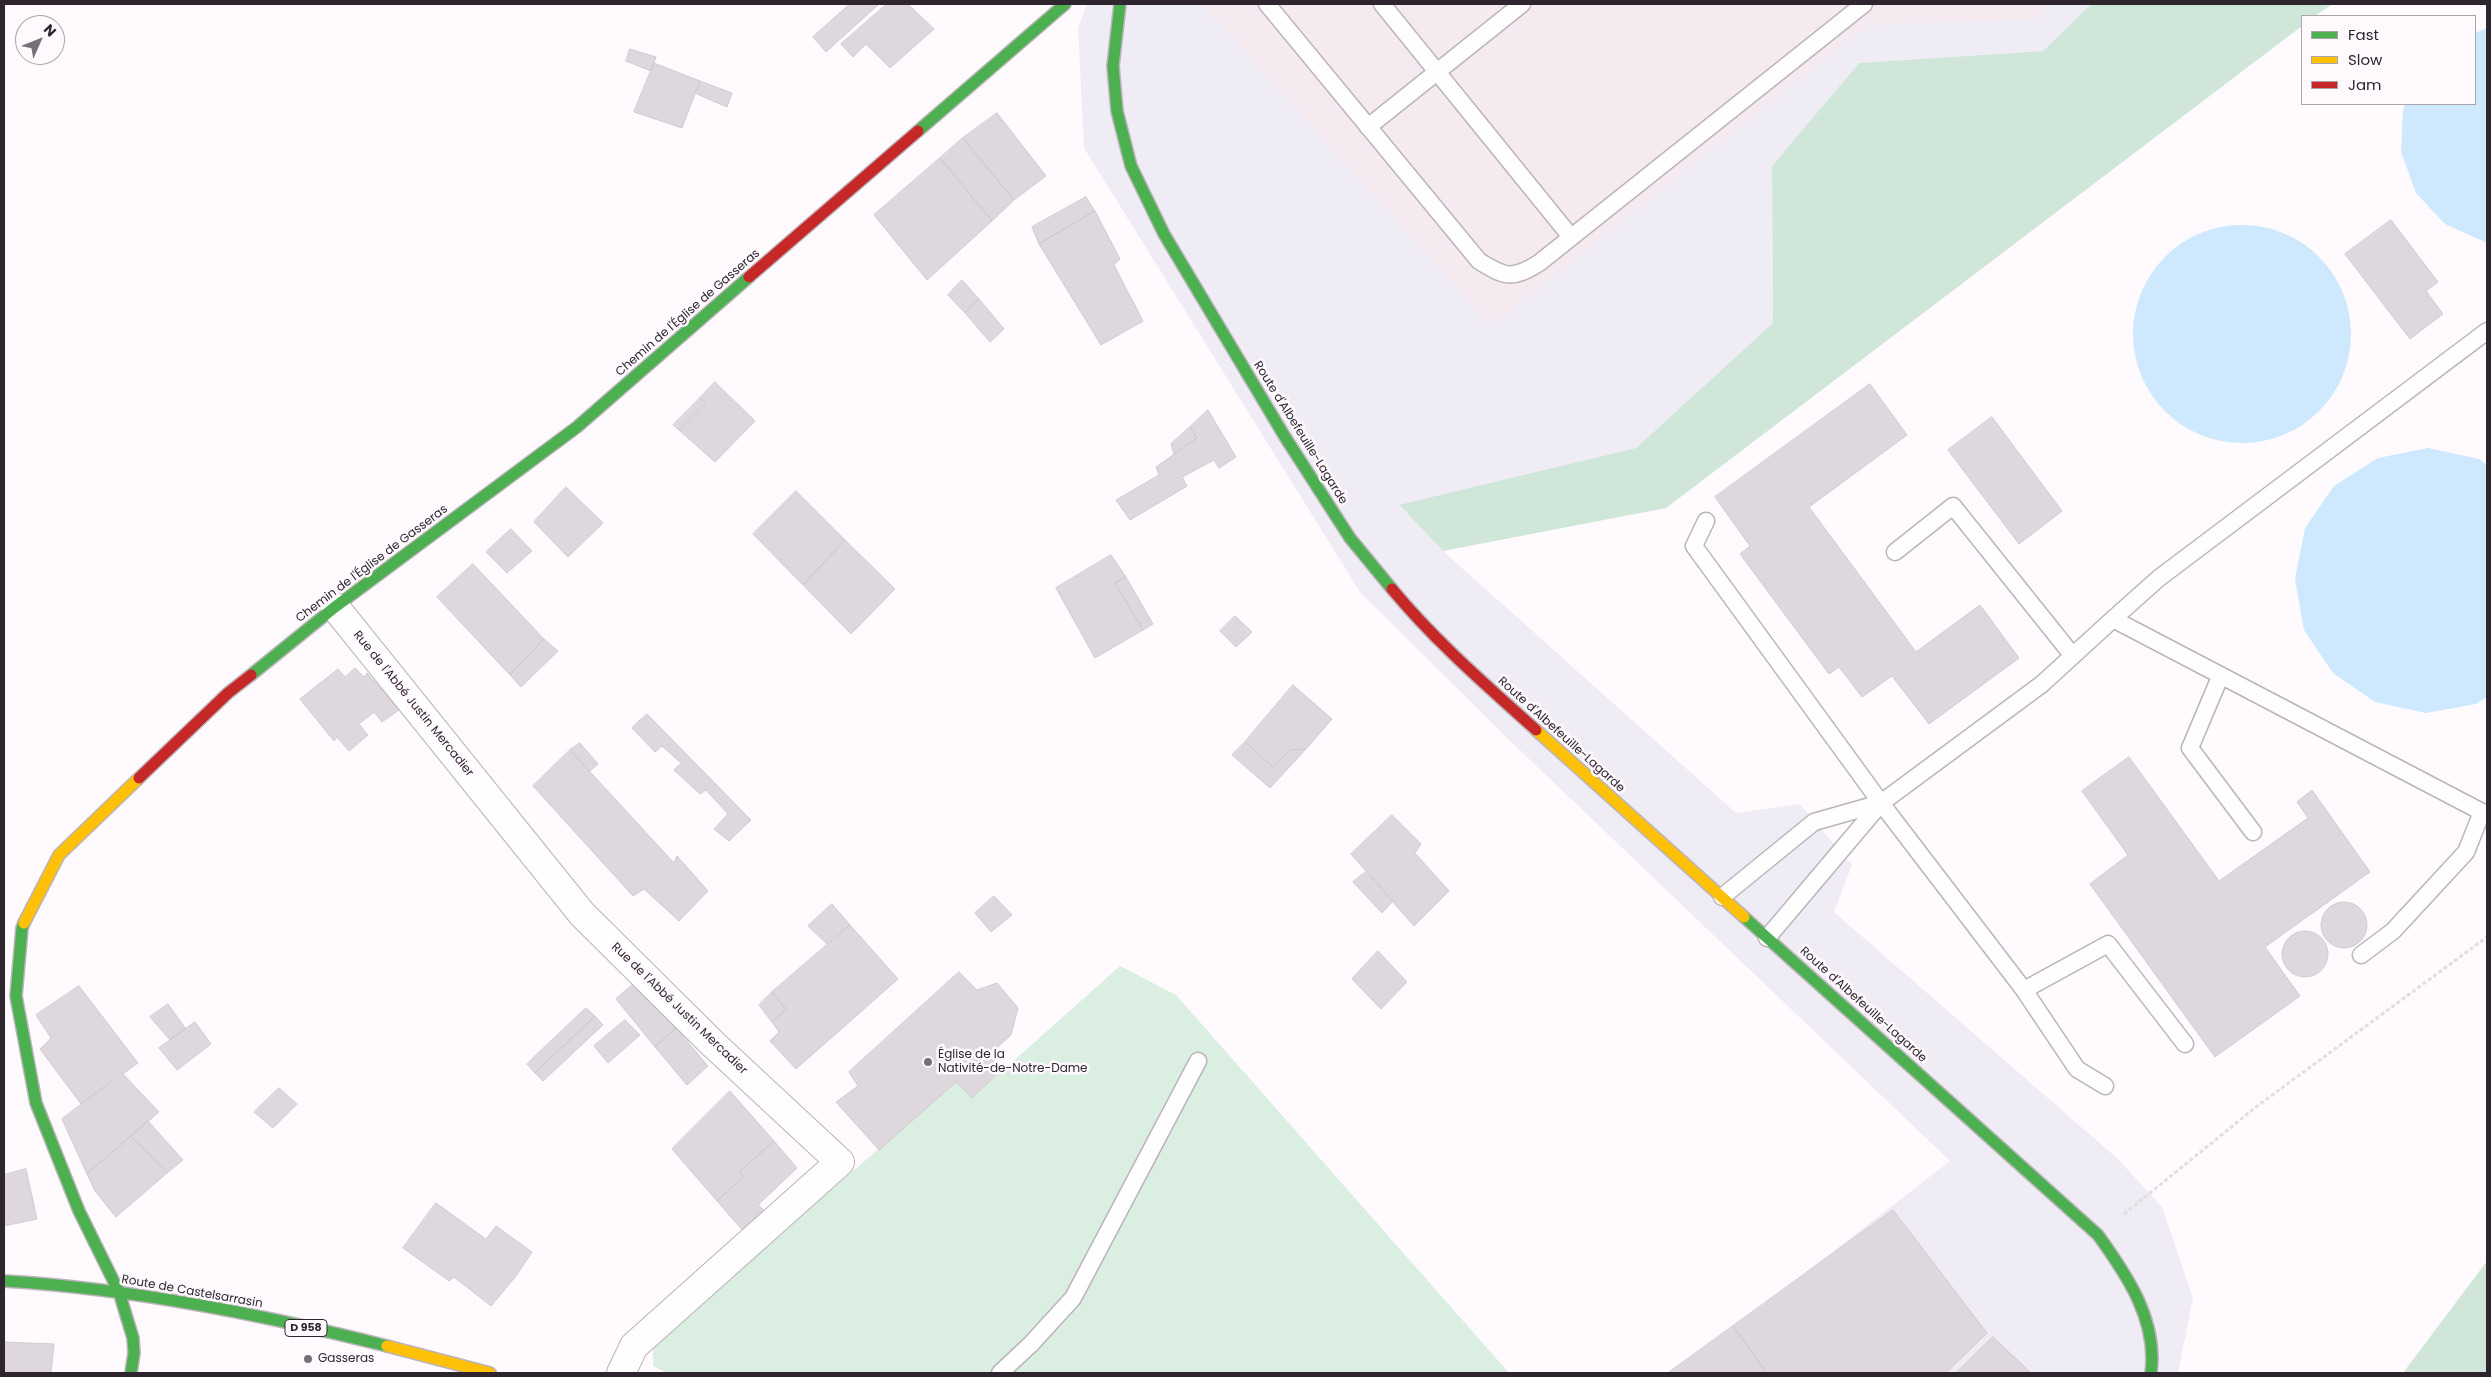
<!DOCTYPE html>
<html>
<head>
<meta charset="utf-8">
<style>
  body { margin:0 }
  #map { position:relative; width:2491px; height:1377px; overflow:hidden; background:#fefafd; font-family:Poppins,sans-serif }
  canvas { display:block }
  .frame { position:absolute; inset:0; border:5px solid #2e252e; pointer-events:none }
  .legend { position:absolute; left:2301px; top:15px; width:175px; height:90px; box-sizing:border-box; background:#fff9fe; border:1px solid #aba4ab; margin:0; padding:6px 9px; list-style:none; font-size:15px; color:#2e252e }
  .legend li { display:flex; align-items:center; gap:10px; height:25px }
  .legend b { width:25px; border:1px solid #aba4ab }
  .north { position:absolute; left:15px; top:15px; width:50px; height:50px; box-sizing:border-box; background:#fff9fe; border:1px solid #aba4ab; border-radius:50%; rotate:46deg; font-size:14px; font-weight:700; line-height:20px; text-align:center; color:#2e252e }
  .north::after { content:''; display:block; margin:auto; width:18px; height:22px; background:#777076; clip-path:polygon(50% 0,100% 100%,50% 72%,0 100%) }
</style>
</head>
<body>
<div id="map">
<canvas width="2491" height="1377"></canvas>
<div class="frame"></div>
<ul class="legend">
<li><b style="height:6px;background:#4caf50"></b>Fast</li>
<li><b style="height:6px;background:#ffc107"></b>Slow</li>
<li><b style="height:6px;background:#c62828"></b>Jam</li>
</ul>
<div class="north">N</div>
</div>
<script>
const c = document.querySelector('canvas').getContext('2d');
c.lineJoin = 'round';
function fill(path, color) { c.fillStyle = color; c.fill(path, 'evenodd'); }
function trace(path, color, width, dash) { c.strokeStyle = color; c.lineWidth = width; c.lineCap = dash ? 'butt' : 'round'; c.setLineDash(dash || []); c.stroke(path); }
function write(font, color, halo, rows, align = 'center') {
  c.font = font + ' Poppins,sans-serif'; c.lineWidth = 5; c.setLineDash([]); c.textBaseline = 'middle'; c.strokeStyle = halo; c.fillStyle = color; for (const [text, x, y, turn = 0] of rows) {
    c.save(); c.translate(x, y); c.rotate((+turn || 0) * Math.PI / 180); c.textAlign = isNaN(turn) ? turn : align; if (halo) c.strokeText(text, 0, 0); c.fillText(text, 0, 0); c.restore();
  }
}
fill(new Path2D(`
  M1087,4H2091L2043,51L1859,63L1772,166L1773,323L1636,448L1399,506L1443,551L1736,813L1800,804L1852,865L1834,912L2118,1159L2162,1207L2193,1298L2178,1373H1676L1950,1161L1504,735L1360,592L1084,148L1078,28Z`), '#efecf5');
fill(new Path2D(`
  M1202,4H2051L2035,19L1868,25L1491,326Z`), '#f6eaf1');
fill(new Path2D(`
  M1120,966L1176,995L1509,1373H667L653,1366V1344L956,1082L972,1098Z`), '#daeee2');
fill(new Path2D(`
  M2091,4H2332L2315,16H2302V26L1666,508L1443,551L1399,505L1636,448L1773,323L1772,166L1859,63L2043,51Z
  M2487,1261V1373H2403Z`), '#d0e6d9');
fill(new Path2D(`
  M2487,28V243L2445,224L2416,193L2401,152L2403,110L2405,104H2475V33Z
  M2133 334a109 109 0 1 1 218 0a109 109 0 1 1-218 0Z
  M2428,448L2479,459L2487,465V697L2476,704L2426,713L2375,702L2333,673L2304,630L2295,579L2305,528L2334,486L2378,458Z`), '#cee8fd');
const building = new Path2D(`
  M850,4H879L826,52L813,37Z
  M887,4H908L934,29L890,68L866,44L853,57L841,44Z
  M630,49L656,57L651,71L626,61Z
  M654,63L700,81L682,128L634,112Z
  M700,81L732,93L727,107L697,94Z
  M997,113L1046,176L1014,200L963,138Z
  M963,138L1014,200L992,221L940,158Z
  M940,158L992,221L927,280L874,215Z
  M1086,197L1095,211L1039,244L1032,227Z
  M1095,211L1120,259L1114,265L1143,321L1101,345L1039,244Z
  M2391,220L2438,282L2426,291L2443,314L2410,339L2345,254Z
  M962,280L979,299L965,313L948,295Z
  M979,299L1004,329L990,342L965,313Z
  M715,382L755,421L715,462L679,430L706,403L700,398Z
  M1870,384L1907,435L1809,507L1916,652L1980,605L2019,658L1929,724L1892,676L1862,697L1839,667L1829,674L1740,554L1750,546L1715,497Z
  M700,398L706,403L679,430L673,425Z
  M1208,410L1236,457L1219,468L1214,460L1182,477L1187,486L1130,520L1116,500L1159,475L1156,467L1197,438L1190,427Z
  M1992,417L2062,511L2019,544L1948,450Z
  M1190,427L1197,438L1174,454L1171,444Z
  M566,487L603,523L568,557L534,522Z
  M796,491L845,540L803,585L753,534Z
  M511,529L532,551L507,573L486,552Z
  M845,540L895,589L851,634L803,585Z
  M1111,555L1126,577L1115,583L1143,630L1095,658L1056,588Z
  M473,564L544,639L510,675L437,597Z
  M1126,577L1153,624L1143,630L1115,583Z
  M1235,616L1252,632L1236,647L1220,631Z
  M544,639L558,651L521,687L510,675Z
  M355,668L364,677L367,673L399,710L382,722L374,712L359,724L368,735L349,751L337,737L334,741L300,699L338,669L345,677Z
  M1293,685L1332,719L1306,749L1290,750L1273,767L1245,742Z
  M647,714L751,820L729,841L714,829L728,814L706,790L700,794L674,770L681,763L662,746L655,752L632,728Z
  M1245,742L1273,767L1290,750L1306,749L1270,788L1232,755Z
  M580,743L598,764L589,772L570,750Z
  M570,750L674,863L677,856L708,891L679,921L644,889L633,896L533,786Z
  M2129,757L2219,881L2308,818L2297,802L2312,790L2370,872L2265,947L2300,996L2215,1057L2090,884L2128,855L2082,791Z
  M1392,815L1421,844L1415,853L1449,891L1414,926L1351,854Z
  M1367,871L1393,901L1382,913L1353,882Z
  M994,896L1012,915L991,932L975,913Z
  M2321 925a23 23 0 1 1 46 0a23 23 0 1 1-46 0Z
  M832,904L850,925L827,944L808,926Z
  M850,925L898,979L796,1069L770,1041L779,1032L772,1022L786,1009L772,992Z
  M2282 954a23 23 0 1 1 46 0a23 23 0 1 1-46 0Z
  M1378,951L1407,982L1381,1009L1352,979Z
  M959,972L977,990L997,983L1018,1008L1011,1035L989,1055L1003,1069L972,1098L956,1082L879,1150L836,1102L858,1086L849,1072Z
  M637,981L676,1028L655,1047L616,999Z
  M79,986L138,1063L81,1104L40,1049L51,1038L36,1015Z
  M772,992L786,1009L772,1022L759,1005Z
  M168,1004L186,1029L170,1040L150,1017Z
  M586,1008L595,1016L535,1073L527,1064Z
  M595,1016L603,1025L543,1081L535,1073Z
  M625,1020L640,1035L608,1063L594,1046Z
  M195,1022L211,1044L177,1070L159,1048Z
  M676,1028L708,1066L687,1085L655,1047Z
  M122,1073L159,1112L87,1174L62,1119Z
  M279,1088L297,1104L273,1128L254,1112Z
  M730,1091L774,1141L740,1172L743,1177L717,1201L672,1149Z
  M148,1121L183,1160L167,1173L131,1136Z
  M131,1136L167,1173L116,1217L95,1191L87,1174Z
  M774,1141L797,1168L758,1205L766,1212L744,1232L717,1201L743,1177L740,1172Z
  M26,1169L37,1219L4,1226V1175Z
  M436,1203L486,1239L496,1226L532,1252L516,1276L491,1306L454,1277L449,1281L403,1248Z
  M1893,1210L1987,1333L1946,1373H1876L1875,1371L1872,1373H1767L1733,1326Z
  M1733,1326L1767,1373H1668Z
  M1993,1337L2031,1373H1956Z
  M5,1342L54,1344L51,1373H4Z`);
fill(building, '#ded7dd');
trace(building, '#d1cbd0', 1);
const lane = new Path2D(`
  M1267,4L1479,261C1505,277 1512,280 1539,263L1864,4
  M1382,4L1571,237
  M1368,127L1522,4
  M1706,521L1694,546L1881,803L2024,990L2077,1069L2105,1086
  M1895,552L1953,506L2073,656
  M2113,619L2159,578L2487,331
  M2220,677L2190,748L2253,832
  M1722,897L1814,822L1881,803
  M1767,938L1881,803L2042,684L2113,619L2482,812L2487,813
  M2361,955L2393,931L2466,852L2482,812
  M2024,990L2108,944L2185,1044
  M1000,1373L1031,1344L1073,1298L1198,1061`);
const street = new Path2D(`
  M335,607L582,914L712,1043L840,1162L634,1346L621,1373`);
const fast = new Path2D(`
  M1120,4L1113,66L1117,111L1131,166L1164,234L1285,437L1350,538L1392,589
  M918,131L1065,4
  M251,675L335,607L577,427L749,277
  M1744,917L2098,1235C2127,1275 2158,1321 2151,1373
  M24,923L22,928L16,996L36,1103L79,1211L119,1292L133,1338L134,1353L131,1373
  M4,1281C134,1289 260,1314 387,1346`);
const slow = new Path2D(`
  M1536,730L1744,917
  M24,923L59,855L139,778
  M387,1346L490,1373`);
const jam = new Path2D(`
  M749,277L918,131
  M1392,589C1435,641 1486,685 1536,730
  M139,778L228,693L251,675`);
trace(lane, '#bbb4ba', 19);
trace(street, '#bbb4ba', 30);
trace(fast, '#bbb4ba', 14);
trace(slow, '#bbb4ba', 14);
trace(jam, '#bbb4ba', 14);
trace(new Path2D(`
  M2124,1214L2256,1107L2487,937`), '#dfdfdf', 3, [4, 2.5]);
trace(lane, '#fffeff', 16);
trace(street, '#fffeff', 28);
trace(fast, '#4caf50', 11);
trace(slow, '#ffc107', 11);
trace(jam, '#c62828', 11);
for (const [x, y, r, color] of [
  [928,1062,5,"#777076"],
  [308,1359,5,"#777076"]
]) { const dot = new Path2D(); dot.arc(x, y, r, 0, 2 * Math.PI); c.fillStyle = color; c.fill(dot); trace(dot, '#fff9fe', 2); }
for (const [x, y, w] of [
  [306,1328,42]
]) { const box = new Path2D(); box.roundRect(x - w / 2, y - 8.5, w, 17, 4); c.fillStyle = '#fff9fe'; c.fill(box); trace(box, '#2e252e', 1); }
write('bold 11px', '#2e252e', null, [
  ["D 958",306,1328]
]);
write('12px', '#2e252e', '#fff9fe', [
  ["Chemin de l'Église de Gasseras",688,313,-41],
  ["Route d'Albefeuille-Lagarde",1300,433,58],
  ["Chemin de l'Église de Gasseras",372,564,-37],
  ["Rue de l'Abbé Justin Mercadier",413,704,51],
  ["Route d'Albefeuille-Lagarde",1561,735,42],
  ["Route d'Albefeuille-Lagarde",1863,1005,42],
  ["Rue de l'Abbé Justin Mercadier",679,1009,44],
  ["Route de Castelsarrasin",192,1292,10]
]);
write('12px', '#2e252e', '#fff9fe', [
  ["Église de la",938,1055],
  ["Nativité-de-Notre-Dame",938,1069],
  ["Gasseras",318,1359]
], 'left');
</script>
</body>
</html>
